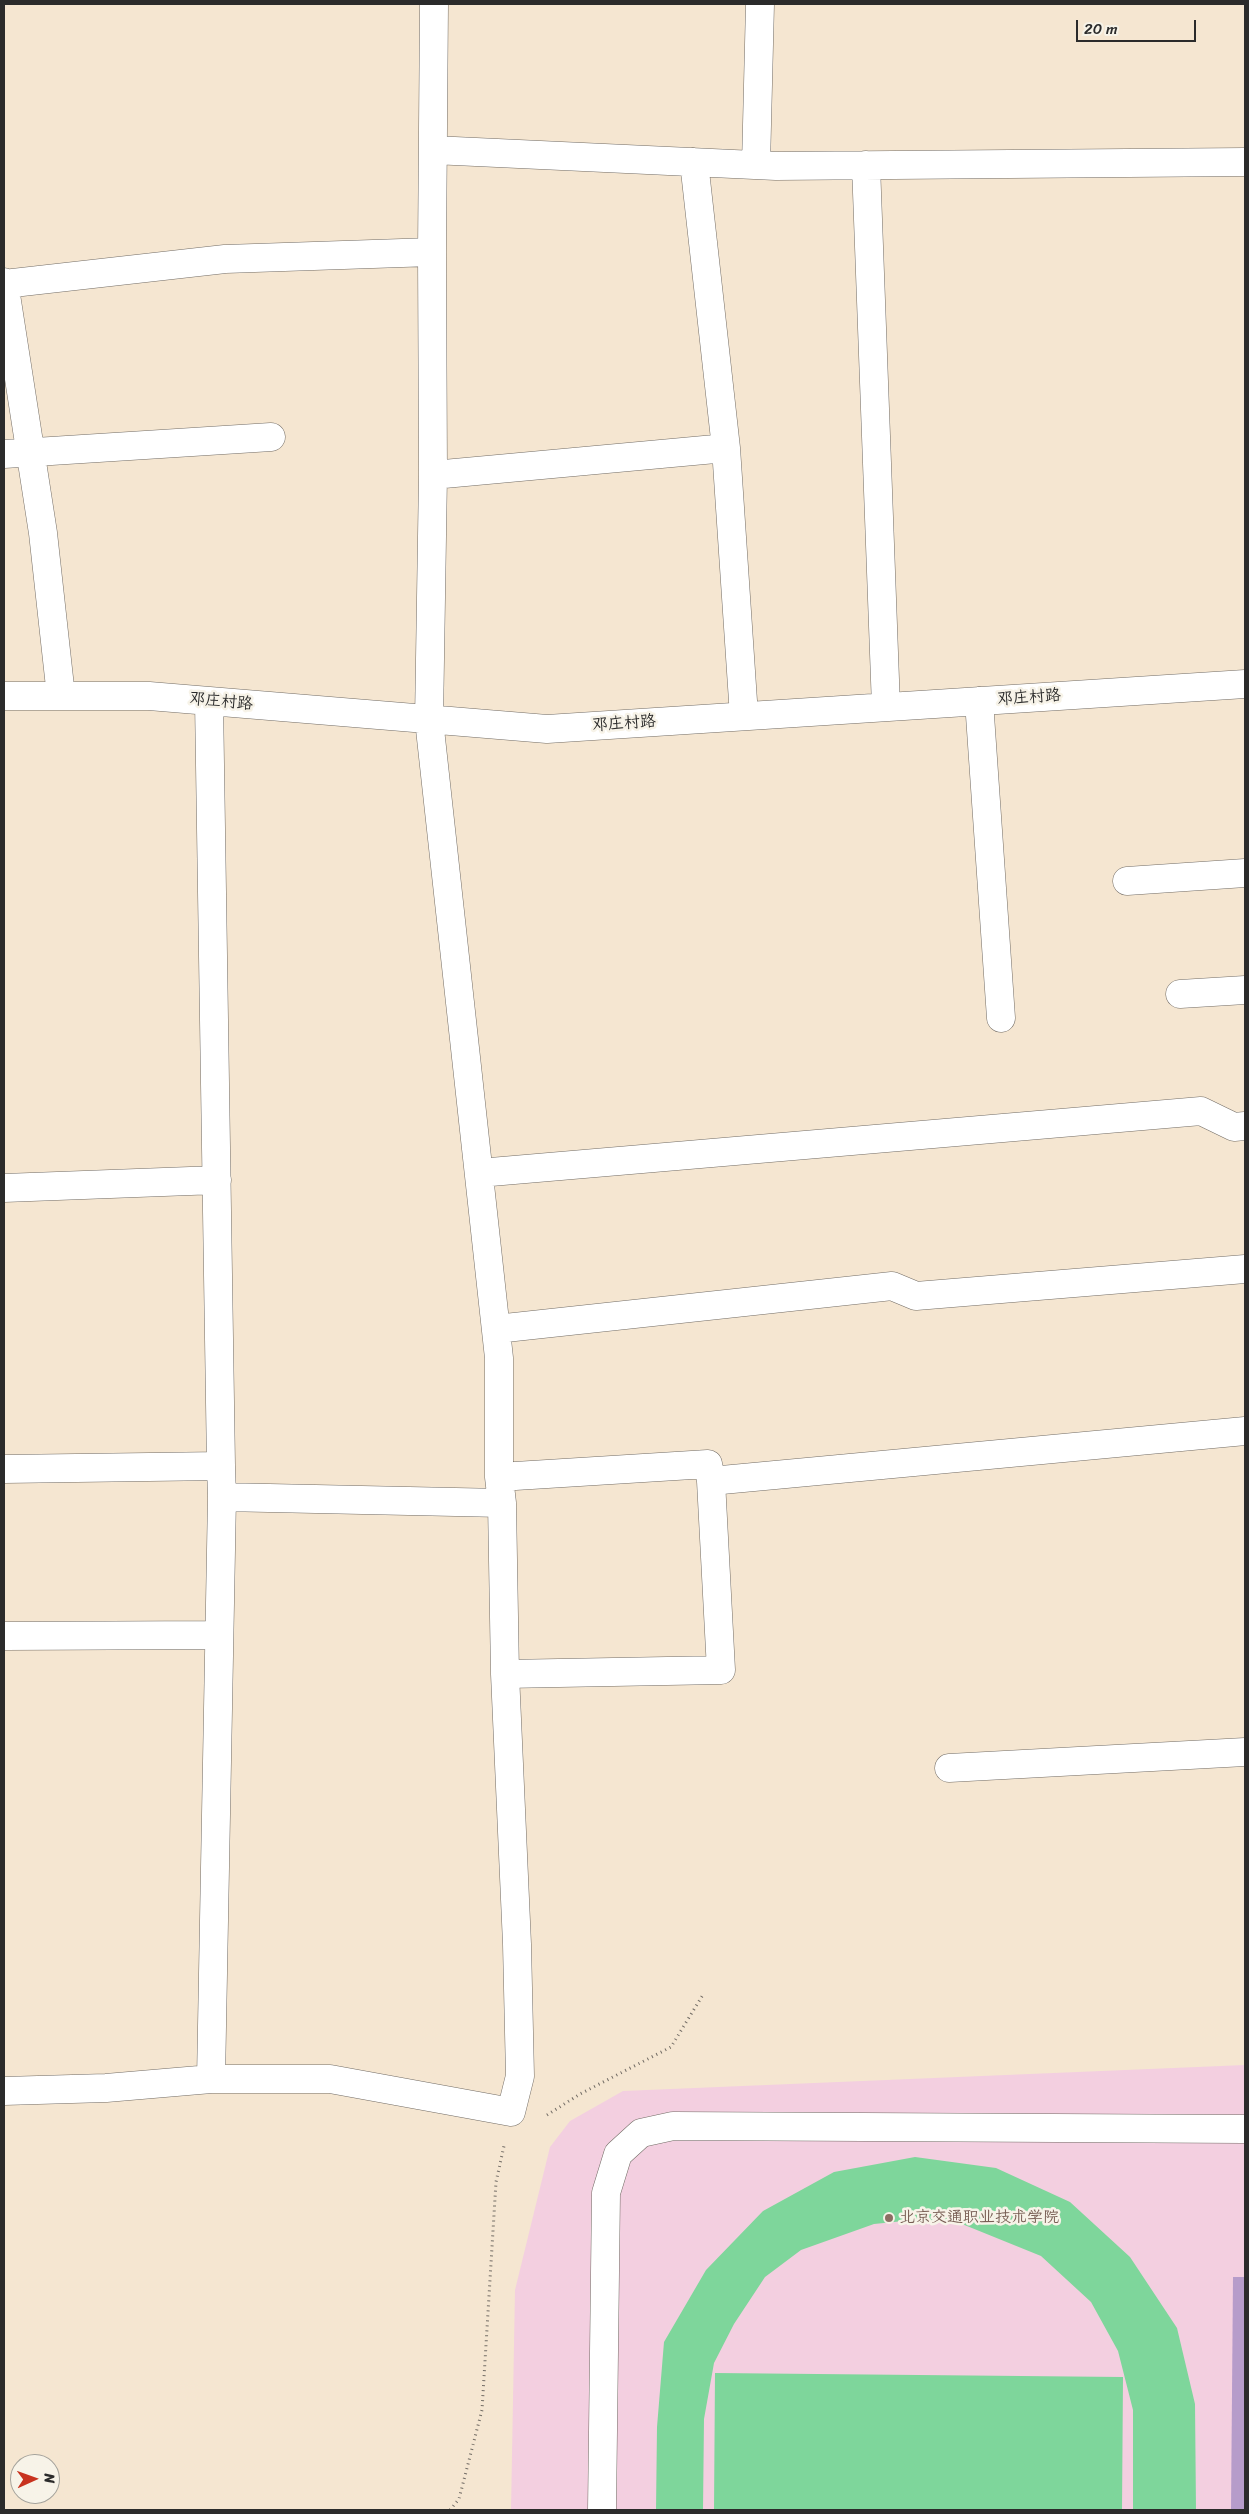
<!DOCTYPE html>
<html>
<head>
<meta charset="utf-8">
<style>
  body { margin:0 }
  #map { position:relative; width:1249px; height:2514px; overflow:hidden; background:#f5e6d1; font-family:Sriracha,sans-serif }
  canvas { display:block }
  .frame { position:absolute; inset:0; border:5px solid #2b2b2b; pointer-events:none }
  .north { position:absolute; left:10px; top:2454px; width:50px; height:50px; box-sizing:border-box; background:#f7f3e8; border:1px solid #a5a39c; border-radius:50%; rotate:88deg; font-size:14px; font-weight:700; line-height:20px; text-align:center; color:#2b2b2b }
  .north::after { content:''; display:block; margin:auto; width:18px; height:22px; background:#c8321e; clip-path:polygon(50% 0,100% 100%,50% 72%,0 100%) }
  .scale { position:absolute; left:1076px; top:20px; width:120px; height:22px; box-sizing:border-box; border:2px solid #2b2b2b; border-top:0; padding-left:6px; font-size:15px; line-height:18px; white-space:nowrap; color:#2b2b2b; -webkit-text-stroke:4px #f7f3e8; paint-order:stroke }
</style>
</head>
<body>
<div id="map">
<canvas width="1249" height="2514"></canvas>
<div class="frame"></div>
<div class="north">N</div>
<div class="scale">20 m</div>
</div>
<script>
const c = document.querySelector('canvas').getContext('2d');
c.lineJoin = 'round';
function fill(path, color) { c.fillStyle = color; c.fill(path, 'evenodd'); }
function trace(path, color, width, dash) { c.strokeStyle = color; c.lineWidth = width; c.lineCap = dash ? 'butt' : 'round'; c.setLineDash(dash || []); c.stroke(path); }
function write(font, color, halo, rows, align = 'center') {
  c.font = font + ' Sriracha,"LXGW WenKai TC",sans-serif'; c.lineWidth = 5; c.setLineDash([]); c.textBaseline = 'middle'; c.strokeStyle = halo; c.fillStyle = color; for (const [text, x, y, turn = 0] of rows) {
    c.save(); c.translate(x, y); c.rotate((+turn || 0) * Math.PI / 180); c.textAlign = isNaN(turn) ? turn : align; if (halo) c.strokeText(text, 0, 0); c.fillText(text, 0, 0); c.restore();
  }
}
fill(new Path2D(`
  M1245,2065V2510H511L515,2290L550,2147L570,2121L623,2091Z`), '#f3cfe0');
fill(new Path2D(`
  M915,2157L996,2168L1070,2202L1130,2257L1177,2328L1195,2404L1196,2510H1133V2410L1118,2351L1091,2302L1041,2256L962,2224L914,2220L874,2224L801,2250L765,2277L734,2324L714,2363L704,2419L703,2510H656L657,2427L664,2342L706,2270L763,2211L834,2172Z
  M715,2373L1123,2377L1122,2510H714Z`), '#7ed69b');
fill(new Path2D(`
  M1233,2277H1245V2510H1231Z`), '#b69cca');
const minor = new Path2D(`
  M433,150L776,166L1245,162
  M694,162L726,448L744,716
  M756,165L760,4
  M866,165L886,707
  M4,282L43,533L61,696
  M4,284L225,259L432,252
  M4,454L271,437
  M433,475L726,448
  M4,696H149L547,729L1245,684
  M209,701L221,1466
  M979,701L1001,1018
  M1127,881L1245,873
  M1180,994L1245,990
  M479,1173L1201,1111L1234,1127L1245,1126
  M4,1188L217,1180
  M496,1329L892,1286L916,1296L1245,1269
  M4,1469L221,1466L222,1497L502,1503L499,1477V1358L429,720L433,475L432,252L434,4
  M499,1477L708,1464L711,1481L1245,1431
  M4,1636L219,1635
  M505,1674L721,1670L711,1481
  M949,1768L1245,1752
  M211,2079L222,1497
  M4,2091L106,2088L211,2079H330L511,2112L520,2076L517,1944L505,1674L502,1503
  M602,2510L606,2193L618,2154L641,2133L673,2126L1245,2129`);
trace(minor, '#726c65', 29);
trace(new Path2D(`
  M547,2115L580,2094L671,2047L704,1993
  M450,2510L459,2499L482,2410L496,2182L504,2146`), '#726c65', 3, [1, 4]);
trace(minor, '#fff', 28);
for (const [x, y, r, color] of [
  [889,2218,5,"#8d6e63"]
]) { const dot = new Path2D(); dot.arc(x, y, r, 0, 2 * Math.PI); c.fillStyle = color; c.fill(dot); trace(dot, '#f7f3e8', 2); }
write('16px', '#2b2b2b', '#f7f3e8', [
  ["邓庄村路",1029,698,-4],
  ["邓庄村路",221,702,5],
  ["邓庄村路",624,724,-4]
]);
write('16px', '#785e54', '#f7f3e8', [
  ["北京交通职业技术学院",899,2218]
], 'left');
</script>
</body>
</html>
